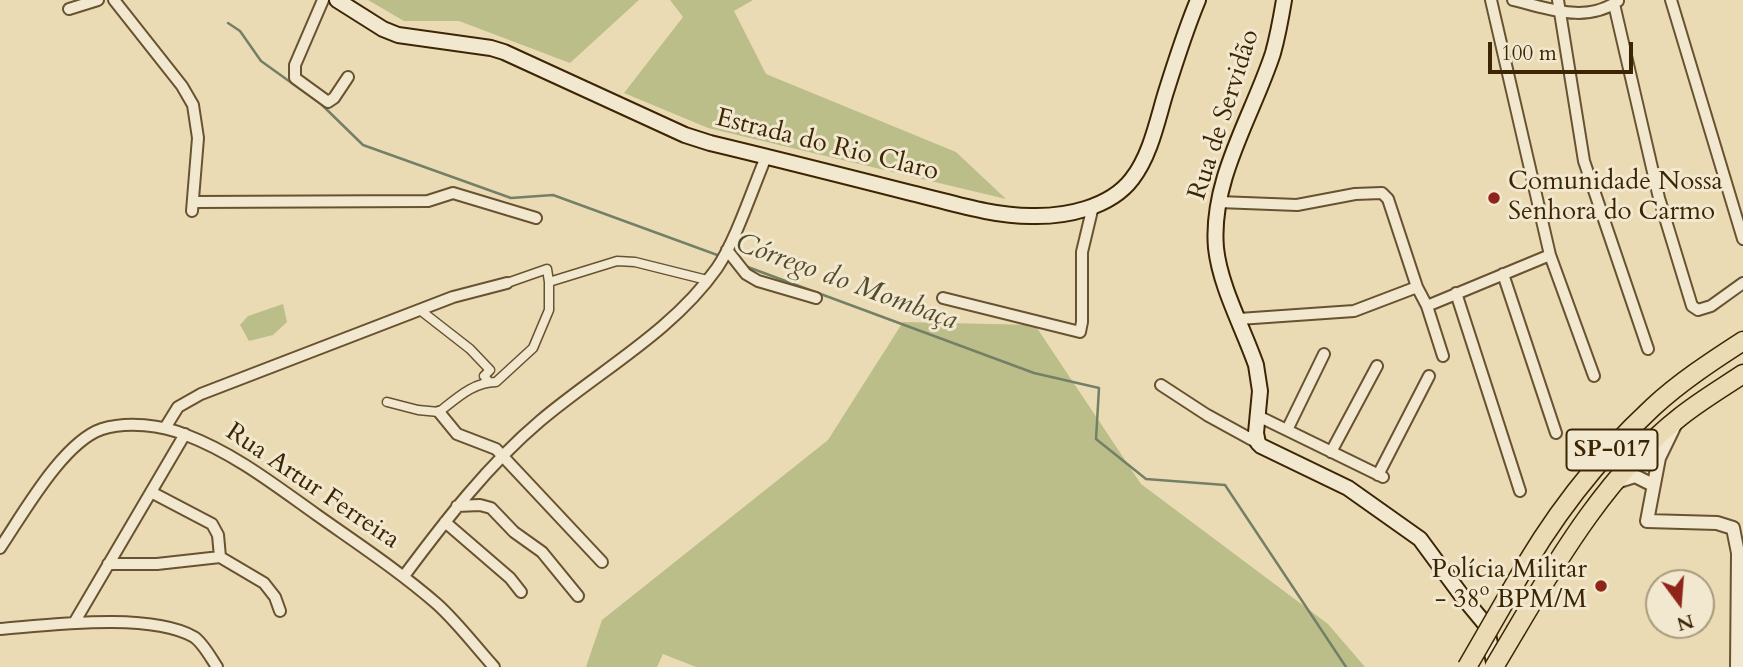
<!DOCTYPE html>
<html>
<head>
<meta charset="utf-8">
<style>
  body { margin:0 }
  #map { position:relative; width:1743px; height:667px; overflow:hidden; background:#eadbb5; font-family:Cardo,serif }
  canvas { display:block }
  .north { position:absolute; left:1645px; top:569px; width:70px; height:70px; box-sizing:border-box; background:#f1e8cf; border:2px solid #a99a7d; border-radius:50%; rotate:164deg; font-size:19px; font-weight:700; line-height:28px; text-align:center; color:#3c2503 }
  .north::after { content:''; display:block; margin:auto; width:24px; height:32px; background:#8f2418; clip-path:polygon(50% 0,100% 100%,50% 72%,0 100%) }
  .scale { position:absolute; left:1488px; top:42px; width:145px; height:32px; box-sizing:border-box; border:4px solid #3c2503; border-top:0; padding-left:9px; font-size:21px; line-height:24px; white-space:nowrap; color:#3c2503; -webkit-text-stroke:5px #f1e8cf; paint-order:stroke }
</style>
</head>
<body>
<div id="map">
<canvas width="1743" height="667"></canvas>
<div class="north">N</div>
<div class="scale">100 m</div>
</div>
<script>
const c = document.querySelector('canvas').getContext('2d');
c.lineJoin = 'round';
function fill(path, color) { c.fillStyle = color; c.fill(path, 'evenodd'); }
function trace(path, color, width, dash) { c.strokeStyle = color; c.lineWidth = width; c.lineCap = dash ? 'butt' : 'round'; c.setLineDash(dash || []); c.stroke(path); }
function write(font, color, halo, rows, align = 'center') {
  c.font = font + ' Cardo,serif'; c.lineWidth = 6; c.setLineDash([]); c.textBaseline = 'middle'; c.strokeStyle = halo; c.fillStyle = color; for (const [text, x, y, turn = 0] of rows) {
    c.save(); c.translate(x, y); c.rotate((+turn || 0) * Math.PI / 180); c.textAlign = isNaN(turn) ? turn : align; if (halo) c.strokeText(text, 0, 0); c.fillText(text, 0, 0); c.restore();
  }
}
fill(new Path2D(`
  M368,0H639L570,63L459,21H404Z
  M670,0H753L734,11L766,74L956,152L1006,199L708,128L624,93L683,17Z
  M283,304L287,322L273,335L249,341L240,325L248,316Z
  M903,322L1035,325L1141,484L1328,624L1365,667H696L663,654L657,667H586L602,620L828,440Z`), '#bcbe8a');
trace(new Path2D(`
  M228,23L240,31L261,61L321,104L363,145L511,198L553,195L720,256
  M745,266L1034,373L1099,388L1096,439L1146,479L1225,485L1346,667`), '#748066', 2.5);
const pedestrian = new Path2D(`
  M507,283L547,269L549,282
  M420,310L470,349L490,370L484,376L489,382
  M387,402L418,410L439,412C456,399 473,382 496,382L533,348L549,310V282L617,261L635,262L707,280`);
const minor = new Path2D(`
  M114,0L182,86L193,105L198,138L192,211
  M323,0L295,65V78L328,102L334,98L348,77
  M1491,0L1550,255L1594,376
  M1513,0C1548,8 1585,24 1618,1
  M1558,0L1584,161L1648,349
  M1671,0L1743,239
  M1614,4L1659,198L1692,306L1698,310L1711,306L1743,283
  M69,9L98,0
  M193,202L428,201L453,193L536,218
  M1219,202L1297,205L1355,194L1382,193L1388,199L1417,287L1427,306L1550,255
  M727,250L746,274L758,281L816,298
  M1503,274L1556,433
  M1456,293L1520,491
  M943,298L1080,332L1082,322V252L1093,206
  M1427,306L1443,356
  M1239,319L1354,311L1417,287
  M1161,385L1207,415L1258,443
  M439,412L457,434L496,449L602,562
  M1258,416L1383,477
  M165,428L178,407L201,394L453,297L507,283
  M1287,430L1324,354
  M1331,452L1377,366
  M1378,475L1429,376
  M151,492L212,524L218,535L220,557
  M457,506L480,505L491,508L514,532L542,552L578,596
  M445,522L510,578L521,592
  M0,548C23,514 63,442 102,429C127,421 162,425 186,435C234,453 276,486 317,515C358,544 399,571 437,604C458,623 475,646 494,667
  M108,564H157L220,557L264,583L275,597L280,611
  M404,576C445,521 488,465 540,421C599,371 672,332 717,268C736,240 752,190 766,157
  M74,623L185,434
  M0,629C50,625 150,612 194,637C203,643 211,658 217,667`);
const tertiary = new Path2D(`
  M1675,425L1659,458L1647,521L1717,523L1733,528L1738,553L1737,667
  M1616,482L1635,476L1653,485`);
const secondary = new Path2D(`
  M337,0L383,29L398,35L491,48L504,52L685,135L710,143C777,159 844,176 911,193C950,202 991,216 1031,216C1065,217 1110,208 1132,179C1150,156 1157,122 1165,95C1175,63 1185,31 1198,0
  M1284,0C1281,18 1278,35 1273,53C1253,115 1210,180 1216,248C1220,286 1243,328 1256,365L1260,391L1256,433L1258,443L1261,446L1348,488L1420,539L1462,596L1486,625L1495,667`);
const trunk = new Path2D(`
  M1512,589C1548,523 1597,459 1653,407C1680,382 1712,361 1743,341
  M1516,630C1560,555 1611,471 1680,417C1700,401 1722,388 1743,374`);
trace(pedestrian, '#685230', 11);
trace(minor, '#685230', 14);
trace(tertiary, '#685230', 16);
trace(secondary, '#3c2503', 18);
trace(trunk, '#3c2503', 21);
trace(pedestrian, '#f1e8cf', 8);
trace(minor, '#f1e8cf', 10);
trace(tertiary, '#f1e8cf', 12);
trace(secondary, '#f1e8cf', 14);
trace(trunk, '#eadbb5', 18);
const trunkBridge = new Path2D(`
  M1467,667L1512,589
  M1494,667L1516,630`);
trace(trunkBridge, '#3c2503', 21, []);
trace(trunkBridge, '#eadbb5', 18);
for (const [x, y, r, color] of [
  [1494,198,7,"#8f2418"],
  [1601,586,7,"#8f2418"]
]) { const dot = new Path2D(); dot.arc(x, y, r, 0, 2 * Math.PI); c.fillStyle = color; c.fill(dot); trace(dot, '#f1e8cf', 2.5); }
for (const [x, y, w] of [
  [1612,450,91]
]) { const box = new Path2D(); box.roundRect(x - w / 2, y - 20.5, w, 41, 5); c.fillStyle = '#f1e8cf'; c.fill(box); trace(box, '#3c2503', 2); }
write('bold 24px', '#3c2503', null, [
  ["SP-017",1612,450]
]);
write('26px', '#3c2503', '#f1e8cf', [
  ["Rua de Servidão",1225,115,-72],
  ["Estrada do Rio Claro",827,146,14],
  ["Rua Artur Ferreira",312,487,34]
]);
write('26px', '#3c2503', '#f1e8cf', [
  ["Comunidade Nossa",1508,183],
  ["Senhora do Carmo",1508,213],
  ["Polícia Militar",1587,571,"right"],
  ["- 38º BPM/M",1587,601,"right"]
], 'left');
write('italic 28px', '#534b2c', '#f1e8cf', [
  ["Córrego do Mombaça",846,283,20]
]);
</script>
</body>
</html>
